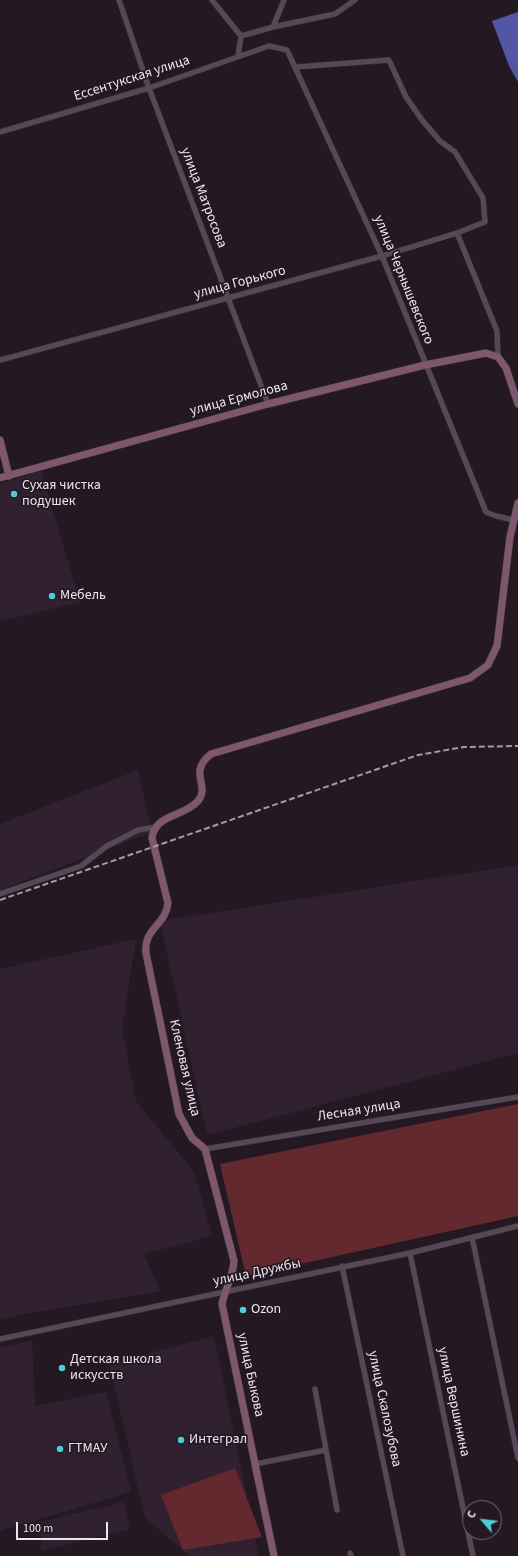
<!DOCTYPE html>
<html>
<head>
<meta charset="utf-8">
<style>
  body { margin:0 }
  #map { position:relative; width:518px; height:1556px; overflow:hidden; background:#241923; font-family:"Source Sans 3",sans-serif }
  canvas { display:block }
  .north { position:absolute; left:462px; top:1500px; width:40px; height:40px; box-sizing:border-box; background:#241923; border:1px solid #746b73; border-radius:50%; rotate:298deg; font-size:11px; font-weight:700; line-height:16px; text-align:center; color:#ede5ec }
  .north::after { content:''; display:block; margin:auto; width:14px; height:18px; background:#52cbd8; clip-path:polygon(50% 0,100% 100%,50% 72%,0 100%) }
  .scale { position:absolute; left:16px; top:1522px; width:92px; height:18px; box-sizing:border-box; border:2px solid #ede5ec; border-top:0; padding-left:5px; font-size:12px; line-height:14px; white-space:nowrap; color:#ede5ec; -webkit-text-stroke:3px #241923; paint-order:stroke }
</style>
</head>
<body>
<div id="map">
<canvas width="518" height="1556"></canvas>
<div class="north">С</div>
<div class="scale">100 m</div>
</div>
<script>
const c = document.querySelector('canvas').getContext('2d');
c.lineJoin = 'round';
function fill(path, color) { c.fillStyle = color; c.fill(path, 'evenodd'); }
function trace(path, color, width, dash) { c.strokeStyle = color; c.lineWidth = width; c.lineCap = dash ? 'butt' : 'round'; c.setLineDash(dash || []); c.stroke(path); }
function write(font, color, halo, rows, align = 'center') {
  c.font = font + ' "Source Sans 3",sans-serif'; c.lineWidth = 3.5; c.setLineDash([]); c.textBaseline = 'middle'; c.strokeStyle = halo; c.fillStyle = color; for (const [text, x, y, turn = 0] of rows) {
    c.save(); c.translate(x, y); c.rotate((+turn || 0) * Math.PI / 180); c.textAlign = isNaN(turn) ? turn : align; if (halo) c.strokeText(text, 0, 0); c.fillText(text, 0, 0); c.restore();
  }
}
fill(new Path2D(`
  M41,471L80,602L0,621V484Z
  M138,770L152,832L0,890V824Z
  M518,865V1053L207,1135L160,921Z
  M136,939L122,1029L136,1101L194,1172L212,1236L144,1254L160,1291L25,1314L0,1320V969Z
  M214,1336L259,1556H189L145,1517L109,1364Z
  M32,1340L35,1406L106,1392L131,1492L0,1531V1348Z
  M124,1502L130,1529L41,1551L40,1522Z`), '#312130');
fill(new Path2D(`
  M518,1104V1216L246,1276L220,1164Z
  M235,1468L262,1537L183,1550L161,1495Z`), '#64292e');
fill(new Path2D(`
  M518,12V82L509,66L492,21Z`), '#5256a5');
const street = new Path2D(`
  M119,0L149,88L268,404
  M212,0L241,36
  M273,27L284,0
  M238,56L241,36L273,27L335,14L355,0
  M0,132L149,88L269,46L287,50L382,256L486,512L496,516L514,520
  M457,233L497,331L498,357
  M0,360L382,256L457,233L485,222L483,198L455,152L440,141L422,120L406,97L389,60L296,67
  M0,894L81,866L107,846L138,830L156,827
  M205,1149L518,1097
  M472,1237L518,1458
  M410,1253L473,1556
  M342,1266L403,1556
  M0,1339L410,1253L518,1226
  M315,1389L337,1510
  M255,1464L326,1450
  M350,1553L351,1556`);
const secondary = new Path2D(`
  M0,440L9,476
  M0,478L268,404L425,365L486,353L498,357L506,368L518,404
  M274,1556L222,1304C225,1289 233,1277 234,1261L205,1149L192,1138L179,1114L146,953C143,929 166,925 168,903L152,838C155,814 184,817 198,801C211,785 187,773 211,754L470,678L488,665L497,646L510,537L518,503`);
trace(street, '#3e363e', 6);
trace(secondary, '#3e363e', 8);
trace(street, '#564955', 5);
trace(secondary, '#7f576d', 7);
trace(new Path2D(`
  M0,900L418,755L464,747L518,746`), '#a49ba3', 2, [6, 3]);
for (const [x, y, r, color] of [
  [14,494,4,"#52cbd8"],
  [52,596,4,"#52cbd8"],
  [243,1310,4,"#52cbd8"],
  [62,1368,4,"#52cbd8"],
  [181,1440,4,"#52cbd8"],
  [60,1449,4,"#52cbd8"]
]) { const dot = new Path2D(); dot.arc(x, y, r, 0, 2 * Math.PI); c.fillStyle = color; c.fill(dot); trace(dot, '#241923', 1.5); }
write('14px', '#ede5ec', '#241923', [
  ["Ессентукская улица",132,79,-18],
  ["улица Матросова",203,198,69],
  ["улица Чернышевского",403,280,68],
  ["улица Горького",240,283,-15],
  ["улица Ермолова",239,399,-15],
  ["Кленовая улица",184,1068,77],
  ["Лесная улица",359,1111,-9],
  ["улица Дружбы",257,1273,-12],
  ["улица Быкова",250,1375,78],
  ["улица Вершинина",453,1402,78],
  ["улица Скалозубова",384,1409,78]
]);
write('14px', '#ede5ec', '#241923', [
  ["Сухая чистка",22,486],
  ["подушек",22,502],
  ["Мебель",60,596],
  ["Ozon",251,1310],
  ["Детская школа",70,1360],
  ["искусств",70,1376],
  ["Интеграл",189,1440],
  ["ГТМАУ",68,1449]
], 'left');
</script>
</body>
</html>
